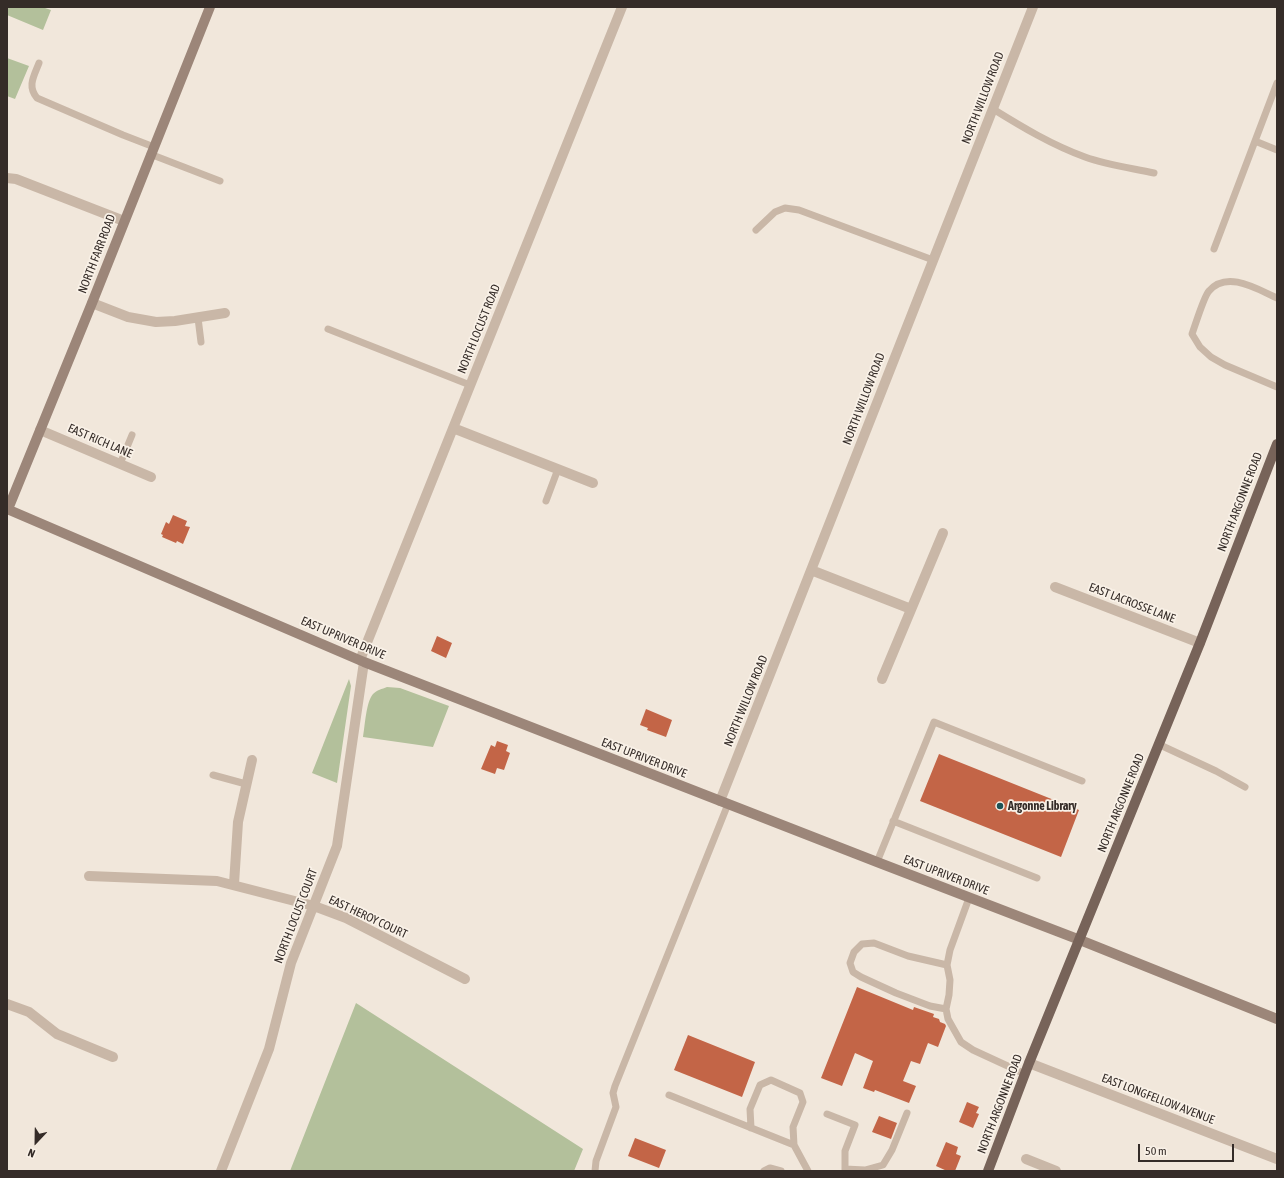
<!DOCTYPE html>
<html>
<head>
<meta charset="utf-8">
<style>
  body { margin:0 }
  #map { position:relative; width:1284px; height:1178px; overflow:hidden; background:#f1e7db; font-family:"Asap Condensed",sans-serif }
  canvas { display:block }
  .frame { position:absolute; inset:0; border:8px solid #352c28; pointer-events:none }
  .north { position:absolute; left:16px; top:1122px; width:40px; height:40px; -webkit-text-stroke:3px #f9f1e7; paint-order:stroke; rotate:202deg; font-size:11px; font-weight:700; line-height:16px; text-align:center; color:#352c28 }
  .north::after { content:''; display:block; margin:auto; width:14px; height:18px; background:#352c28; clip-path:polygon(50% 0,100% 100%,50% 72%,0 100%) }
  .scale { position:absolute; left:1138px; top:1144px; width:96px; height:18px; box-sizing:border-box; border:2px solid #352c28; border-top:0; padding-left:5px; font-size:12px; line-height:14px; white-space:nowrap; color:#352c28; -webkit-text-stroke:3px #f9f1e7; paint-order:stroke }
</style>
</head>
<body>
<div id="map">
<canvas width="1284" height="1178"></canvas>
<div class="frame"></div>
<div class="north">N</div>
<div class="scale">50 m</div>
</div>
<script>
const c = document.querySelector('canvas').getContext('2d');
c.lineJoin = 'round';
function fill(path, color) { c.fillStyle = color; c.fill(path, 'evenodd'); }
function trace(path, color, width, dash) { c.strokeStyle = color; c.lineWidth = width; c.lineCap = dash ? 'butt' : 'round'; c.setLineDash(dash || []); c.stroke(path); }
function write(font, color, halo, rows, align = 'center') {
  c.font = font + ' "Asap Condensed",sans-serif'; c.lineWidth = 3.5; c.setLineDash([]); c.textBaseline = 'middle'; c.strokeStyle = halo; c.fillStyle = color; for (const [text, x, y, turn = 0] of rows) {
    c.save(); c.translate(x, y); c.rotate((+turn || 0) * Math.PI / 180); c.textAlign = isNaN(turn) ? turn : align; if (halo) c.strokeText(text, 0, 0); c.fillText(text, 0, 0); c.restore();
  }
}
fill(new Path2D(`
  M7,7H42L51,10L43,30L7,15Z
  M7,58L29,66L15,99L7,96Z
  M349,679L351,686L337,783L312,773Z
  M387,687L400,688L449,706L433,747L363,737C365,726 366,702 373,694C377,690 382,689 387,687Z
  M356,1003L583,1149L574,1171H290Z`), '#b3c09b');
fill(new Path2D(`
  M173,515L187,521L185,526L190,527L183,544L177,541L176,543L162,537L163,535L161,534L166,522L169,524Z
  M437,636L452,643L446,658L431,651Z
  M646,709L672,720L666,737L647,730L648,728L640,725Z
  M497,741L508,745L506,751L510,753L504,770L497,768L495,774L481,769L491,745L495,747Z
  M939,754L1079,810L1061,857L920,801Z
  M857,987L913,1010L914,1007L934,1014L933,1017L939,1019L940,1022L945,1024L946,1026L938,1047L928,1043L920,1064L911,1061L903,1081L916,1086L909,1103L875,1090L874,1092L863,1088L873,1061L855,1053L842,1086L821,1078Z
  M688,1035L755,1062L742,1097L674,1070Z
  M967,1102L979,1107L976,1113L979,1114L973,1128L959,1122Z
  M879,1116L897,1123L891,1139L872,1132Z
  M635,1138L666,1150L659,1168L628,1156Z
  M946,1142L958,1147L956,1154L961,1156L955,1171H947L936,1166Z`), '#c36547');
trace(new Path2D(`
  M39,63C34,76 27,86 37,98L123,135L154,147
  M1277,83L1255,141L1277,150
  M993,109C1022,127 1052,145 1085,157C1107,165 1131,168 1154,173
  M150,154L220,181
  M756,230L775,212L785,208L799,210L933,260
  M1214,249L1255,141
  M1277,298C1257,289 1227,270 1209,291C1204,296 1195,326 1192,334L1200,347L1211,357L1225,365L1277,387
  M198,318L201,342
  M328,329L470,385
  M120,464L132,435
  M546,501L558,469
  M1158,744L1216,771L1245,787
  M213,775L246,784
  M893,821L1037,878
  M877,862L934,722L1082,781
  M969,898L950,950L947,965L950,980L949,995L946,1009L948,1019L961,1042L973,1050L1025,1074
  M946,1009L930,1006L896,993L861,977L853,972L850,963L854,952L862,944L874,943L908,956L947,965
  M669,1095L794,1145L808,1171
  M827,1114L855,1125L845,1151V1171
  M751,1128L750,1109L760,1085L771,1080L800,1093L803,1102L793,1127L794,1145
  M845,1169L865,1170L883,1165L892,1150L907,1113
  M595,1171L596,1161L616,1107L613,1093L615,1086L728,804
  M764,1171L770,1168L781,1171`), '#c9b7a7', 7);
trace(new Path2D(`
  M7,178L16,179L124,221
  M92,303L128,317L156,322L175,321L225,313
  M453,428L593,483
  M40,430L151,477
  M811,570L911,609
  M1055,587L1200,643
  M360,660L622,7
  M882,679L943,533
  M720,801L1033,7
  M89,876L217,881L314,906L346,918L465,979
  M234,884L238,822L252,760
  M7,1004L29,1012L57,1034L113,1057
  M1029,1063L1277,1159
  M1026,1159L1056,1171
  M221,1171L269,1049L291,963L337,846L364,662`), '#c9b7a7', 10);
trace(new Path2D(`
  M7,509L364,662L877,862L1080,940L1277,1019
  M8,509L92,303L210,7`), '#9c8679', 10);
trace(new Path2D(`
  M988,1171L1029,1063L1200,643L1277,444`), '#776359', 10);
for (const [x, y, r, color] of [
  [1000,806,4,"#1e5256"]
]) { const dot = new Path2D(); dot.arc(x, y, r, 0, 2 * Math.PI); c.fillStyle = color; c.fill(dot); trace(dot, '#f9f1e7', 1.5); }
write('12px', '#352c28', '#f9f1e7', [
  ["NORTH WILLOW ROAD",983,98,-69],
  ["NORTH FARR ROAD",97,254,-69],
  ["NORTH LOCUST ROAD",479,329,-68],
  ["NORTH WILLOW ROAD",864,399,-69],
  ["EAST RICH LANE",100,441,23],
  ["NORTH ARGONNE ROAD",1240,502,-69],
  ["EAST LACROSSE LANE",1132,603,21],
  ["EAST UPRIVER DRIVE",343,638,23],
  ["NORTH WILLOW ROAD",746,701,-68],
  ["EAST UPRIVER DRIVE",644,758,21],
  ["NORTH ARGONNE ROAD",1121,803,-68],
  ["EAST UPRIVER DRIVE",946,875,21],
  ["NORTH LOCUST COURT",296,916,-69],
  ["EAST HEROY COURT",368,917,25],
  ["EAST LONGFELLOW AVENUE",1158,1099,21],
  ["NORTH ARGONNE ROAD",1000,1104,-69]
]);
write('bold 12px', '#352c28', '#f9f1e7', [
  ["Argonne Library",1008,806]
], 'left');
</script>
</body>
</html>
